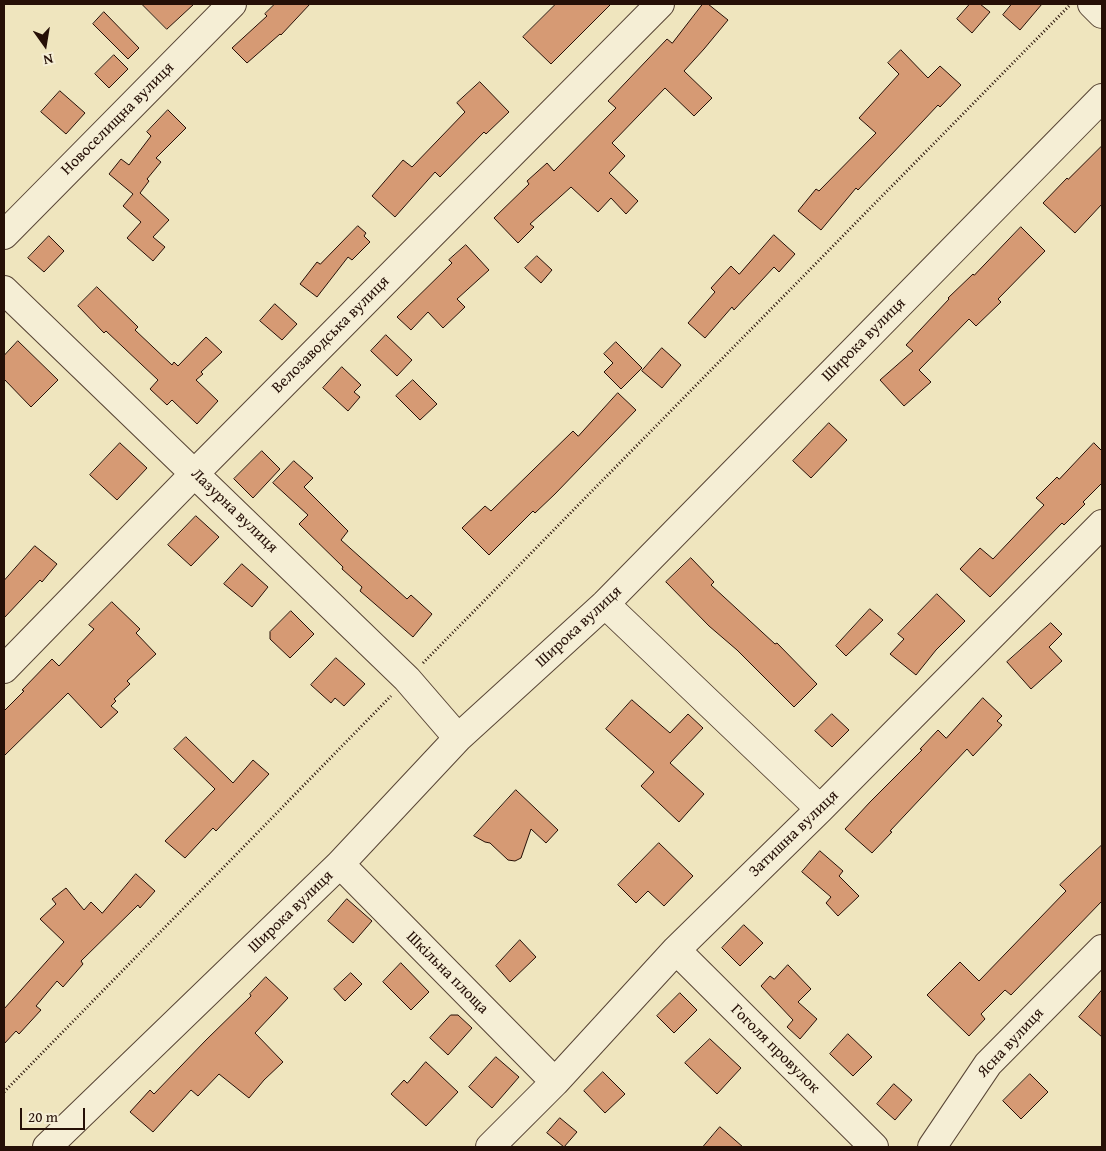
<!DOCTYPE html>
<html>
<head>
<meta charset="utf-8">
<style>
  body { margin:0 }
  #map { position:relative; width:1106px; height:1151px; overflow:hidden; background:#efe5be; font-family:"Gentium Book Plus",serif }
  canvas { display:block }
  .frame { position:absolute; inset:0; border:5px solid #261007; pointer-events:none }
  .north { position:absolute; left:20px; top:20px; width:50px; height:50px; -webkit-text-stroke:4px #f5eed5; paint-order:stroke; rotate:167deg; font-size:14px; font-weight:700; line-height:20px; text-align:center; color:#261007 }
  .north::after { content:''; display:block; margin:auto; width:18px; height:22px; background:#261007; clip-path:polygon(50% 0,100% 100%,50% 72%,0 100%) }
  .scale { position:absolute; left:20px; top:1108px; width:65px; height:22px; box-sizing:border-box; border:2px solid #261007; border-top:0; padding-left:6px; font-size:15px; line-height:18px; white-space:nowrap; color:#261007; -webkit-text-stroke:4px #f5eed5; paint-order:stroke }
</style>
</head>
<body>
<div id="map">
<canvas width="1106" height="1151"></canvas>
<div class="frame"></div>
<div class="north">N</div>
<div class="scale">20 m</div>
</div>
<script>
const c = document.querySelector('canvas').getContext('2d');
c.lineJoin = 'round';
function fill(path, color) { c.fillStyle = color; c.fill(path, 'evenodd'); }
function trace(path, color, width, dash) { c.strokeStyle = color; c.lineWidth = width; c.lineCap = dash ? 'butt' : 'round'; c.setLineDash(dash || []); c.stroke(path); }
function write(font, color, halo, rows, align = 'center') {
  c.font = font + ' "Gentium Book Plus",serif'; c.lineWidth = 4.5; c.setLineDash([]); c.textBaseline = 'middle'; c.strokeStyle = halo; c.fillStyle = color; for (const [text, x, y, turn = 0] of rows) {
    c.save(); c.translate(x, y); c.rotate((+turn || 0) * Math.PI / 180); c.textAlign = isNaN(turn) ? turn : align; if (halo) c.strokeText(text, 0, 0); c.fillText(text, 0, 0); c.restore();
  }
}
const building = new Path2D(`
  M142,4H194L167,29Z
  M275,4H310L281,35L280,34L247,63L232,48L267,16L265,14Z
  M556,4H611L551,64L523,37Z
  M703,4H708L728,20L704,49L684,71L712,98L694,116L665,88L612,143L625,156L609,173L638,201L626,214L611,198L598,212L571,187L530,224L534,227L518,243L494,218L529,184L527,181L547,163L554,171L616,108L608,101L667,39L672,43Z
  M970,4H980L990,12L972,33L957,19Z
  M1012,4H1042L1020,30L1003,15Z
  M104,12L139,48L128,59L93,24Z
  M901,50L928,78L940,66L961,85L940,107L938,105L858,190L856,188L821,230L798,211L816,189L819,191L876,133L859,118L899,74L888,63Z
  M114,55L128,69L109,88L95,74Z
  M480,82L509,112L486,134L484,132L440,177L435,172L395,217L372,196L403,160L412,167L465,112L457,103Z
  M60,91L85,113L66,134L41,112Z
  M168,110L186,128L156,158L161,162L147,179L149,181L140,193L169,220L153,237L165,247L153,261L127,238L141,222L123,206L133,194L109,174L121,159L129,165L151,136L147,132Z
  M1102,146V204L1075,233L1043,203L1067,178L1068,179Z
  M358,226L366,233L364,236L370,242L352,260L348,257L317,297L300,284L317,262L320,264Z
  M1021,227L1045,251L998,299L1001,302L976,326L969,319L919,370L931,382L904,406L880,380L913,351L906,345L949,299L948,298L973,274L974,275Z
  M774,235L795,254L779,272L774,267L734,310L732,307L705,338L688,323L715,292L711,288L731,266L739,274Z
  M49,236L64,251L44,272L28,258Z
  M466,245L489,270L457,299L465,307L443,328L428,312L411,330L397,317L452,263L449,260Z
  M537,256L552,270L541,283L525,268Z
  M97,287L138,327L135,330L172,365L174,362L178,366L206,337L222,352L201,372L203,374L196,380L218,401L197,424L172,400L167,405L150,389L158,380L106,331L104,333L78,306Z
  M275,304L297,324L282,340L260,321Z
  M386,335L412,360L397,376L371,351Z
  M18,341L58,380L31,407L4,379V356Z
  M616,342L642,368L621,389L604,372L613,363L604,354Z
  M662,348L681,365L662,388L642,371Z
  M342,367L361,385L354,392L360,397L348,411L323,388Z
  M413,380L437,404L420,420L396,396Z
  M618,393L636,410L555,494L535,513L533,511L489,555L462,528L485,506L491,511L573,431L578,436Z
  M829,423L847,440L811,478L793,461Z
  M120,443L147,468L117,500L90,475Z
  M1094,443L1102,451V483L1083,502L1085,504L1064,525L1062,523L990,597L960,569L980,548L993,559L1044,505L1036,498L1057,477L1059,479Z
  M262,451L280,469L253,498L234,479Z
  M294,461L313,478L304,487L348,531L341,540L407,599L411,595L432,614L413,637L360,591L362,587L342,569L343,567L299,524L308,515L273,483Z
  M196,516L219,537L191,566L168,545Z
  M35,546L57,564L42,582L40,580L4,618V581Z
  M691,558L714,582L711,585L775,644L777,643L817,684L794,707L737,650L709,626L666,582Z
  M242,564L268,587L252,607L224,584Z
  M937,594L965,621L936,650L916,675L890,654L904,639L898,634Z
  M112,602L140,629L136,633L156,654L127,681L130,684L114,699L116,701L111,706L118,712L101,728L68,693L4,756V711L24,691L22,690L52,659L59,666L94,629L89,625Z
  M870,609L883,620L846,656L836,646Z
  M291,611L314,634L290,658L270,639V632Z
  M1051,623L1062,634L1049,647L1062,661L1031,689L1007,662Z
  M336,658L365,684L344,706L335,698L331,703L311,685Z
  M983,698L1002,716L997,721L1002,725L973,756L967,749L890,831L892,832L872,853L845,829L870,802L922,750L920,749L938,730L946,738Z
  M632,700L670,733L688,714L703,728L670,763L704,794L679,822L641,786L654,772L606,729Z
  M832,714L849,730L832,747L815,731Z
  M186,737L233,783L253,760L269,774L216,831L213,828L185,858L165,841L215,789L174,749Z
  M516,790L558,830L546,843L531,829L521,858L515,861L508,860L490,843L485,842L474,836Z
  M659,843L693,876L664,906L648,891L636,903L618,885Z
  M1102,845V901L1011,995L1005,990L981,1014L985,1019L969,1036L927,995L960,962L979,981L1066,891L1060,885Z
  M820,851L843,871L839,876L859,896L838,916L826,903L831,897L802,872Z
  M136,874L155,891L140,908L138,905L81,961L83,964L63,987L57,981L36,1006L41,1010L19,1034L16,1031L4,1044V1009L64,942L40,919L56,904L52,899L66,888L84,910L91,902L102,913Z
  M347,899L372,921L353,943L328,921Z
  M744,925L763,943L740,966L722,948Z
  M520,940L536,957L510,982L496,966Z
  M401,963L429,992L411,1010L383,982Z
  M788,965L811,989L798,1002L817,1019L800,1039L787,1027L793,1020L761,986L770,976L774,979Z
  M351,973L362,984L345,1001L334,989Z
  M266,977L288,998L255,1033L283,1062L264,1080L249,1098L219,1074L198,1096L191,1090L153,1132L130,1112L150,1090L154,1094L206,1040L251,996L250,994Z
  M1102,990V1037L1079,1017Z
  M680,993L697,1010L674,1033L657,1016Z
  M451,1015H458L472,1028L448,1055L430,1038Z
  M848,1034L872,1057L853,1076L830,1054Z
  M710,1039L741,1068L717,1094L685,1063Z
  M496,1057L519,1077L492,1108L469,1087Z
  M426,1062L458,1092L426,1126L391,1094L404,1080L407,1083Z
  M603,1072L625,1094L605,1113L584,1091Z
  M1030,1074L1048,1092L1021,1119L1003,1101Z
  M894,1084L912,1100L895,1120L877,1104Z
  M560,1118L577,1132L564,1147L547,1133Z
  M720,1127L743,1147H703Z`);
fill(building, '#d69a74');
trace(building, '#261007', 1);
const minor = new Path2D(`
  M1092,4L1102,14
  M4,235L232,4
  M4,290L407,679L458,738
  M605,604L820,809
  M4,669L195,473L660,4
  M340,864L555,1082
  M676,950L874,1147
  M47,1147L340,864L458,738L605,604L1102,98
  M490,1147L555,1082L676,950L820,809L1102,524
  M932,1147L988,1064L1102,949`);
trace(minor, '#584535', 30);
trace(new Path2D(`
  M423,663L1069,6
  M4,1092L391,696`), '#261007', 3, [1, 2.5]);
trace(minor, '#f5eed5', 28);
write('16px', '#261007', '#f5eed5', [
  ["Новоселищна вулиця",118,119,-45],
  ["Велозаводська вулиця",331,335,-45],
  ["Широка вулиця",864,340,-45],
  ["Лазурна вулиця",234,511,44],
  ["Широка вулиця",579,627,-43],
  ["Затишна вулиця",794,834,-44],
  ["Широка вулиця",291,912,-44],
  ["Шкільна площа",447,973,45],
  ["Ясна вулиця",1011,1043,-47],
  ["Гоголя провулок",775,1049,45]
]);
</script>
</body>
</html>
